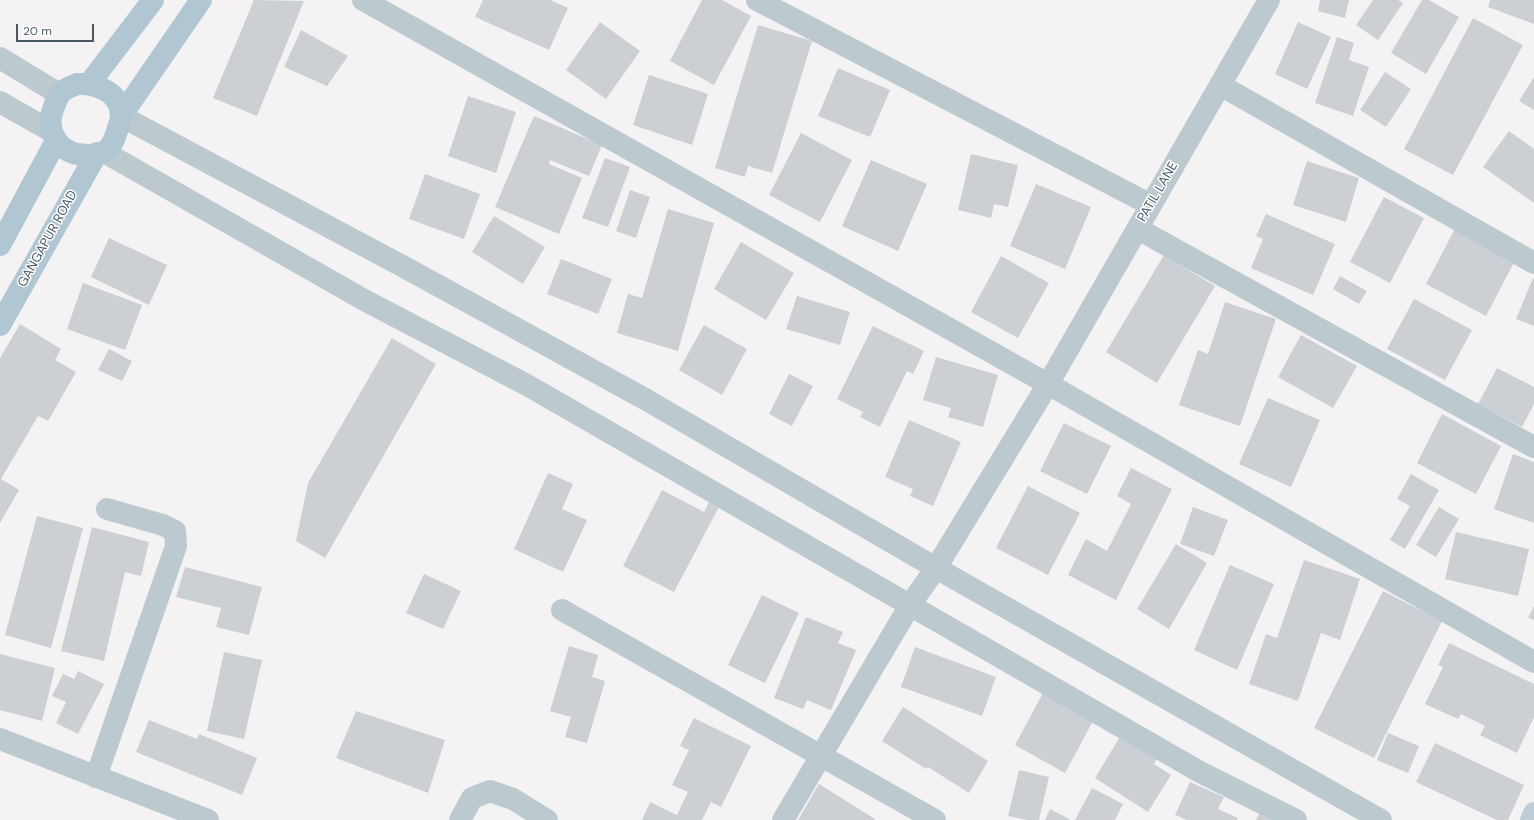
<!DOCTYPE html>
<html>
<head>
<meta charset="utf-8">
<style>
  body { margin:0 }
  #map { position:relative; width:1534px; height:820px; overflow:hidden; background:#f4f2f2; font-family:"DM Sans",sans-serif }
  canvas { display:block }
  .scale { position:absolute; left:16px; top:24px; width:78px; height:18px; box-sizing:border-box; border:2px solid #485962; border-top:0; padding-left:5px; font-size:12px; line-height:14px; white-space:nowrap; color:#485962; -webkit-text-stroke:3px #fff; paint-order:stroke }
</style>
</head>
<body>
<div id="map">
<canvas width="1534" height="820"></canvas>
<div class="scale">20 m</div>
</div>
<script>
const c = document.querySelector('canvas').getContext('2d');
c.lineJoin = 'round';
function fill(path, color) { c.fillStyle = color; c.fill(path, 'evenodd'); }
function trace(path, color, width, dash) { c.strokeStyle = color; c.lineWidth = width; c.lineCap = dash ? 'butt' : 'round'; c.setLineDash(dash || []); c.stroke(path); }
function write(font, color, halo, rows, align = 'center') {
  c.font = font + ' "DM Sans",sans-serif'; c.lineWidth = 3; c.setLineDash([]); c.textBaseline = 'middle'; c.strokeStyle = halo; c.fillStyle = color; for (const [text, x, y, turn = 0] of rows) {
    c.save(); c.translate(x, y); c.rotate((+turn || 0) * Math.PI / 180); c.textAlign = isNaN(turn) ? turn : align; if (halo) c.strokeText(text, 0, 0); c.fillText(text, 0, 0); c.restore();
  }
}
fill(new Path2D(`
  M254,0L304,1L257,116L213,98Z
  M483,0H550L568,8L549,50L475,17Z
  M702,0H722L751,16L714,85L670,61Z
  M1320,0H1349L1345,18L1318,11Z
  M1373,0H1398L1403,3L1378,40L1356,25Z
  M1422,0H1429L1459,17L1426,74L1391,53Z
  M1490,0H1534V24L1488,7Z
  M1473,18L1523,45L1453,175L1404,149Z
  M600,22L640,51L606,99L566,70Z
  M1298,22L1331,37L1307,89L1275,74Z
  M758,25L812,41L772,173L748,166L745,177L715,168Z
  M301,30L348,56L327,86L284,67Z
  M1337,37L1354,43L1349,60L1369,67L1353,116L1315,103Z
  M838,68L890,90L870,137L818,116Z
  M1385,72L1411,89L1386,127L1360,110Z
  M649,75L708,94L692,145L633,125Z
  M1534,77V110L1519,101Z
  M468,96L516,112L496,173L448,156Z
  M534,116L602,145L589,176L550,160L549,164L582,178L559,234L495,207Z
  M1509,131L1534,149V203L1483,167Z
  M801,133L852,160L820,222L769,195Z
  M971,154L1018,165L1008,207L994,204L991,218L958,210Z
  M605,158L630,167L608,227L582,218Z
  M871,160L927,184L898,251L842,226Z
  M1307,161L1359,178L1346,222L1293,205Z
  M425,174L480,194L464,239L409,219Z
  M1036,184L1091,207L1065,269L1010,246Z
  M630,190L650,197L636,238L616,231Z
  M1384,197L1424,218L1390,283L1350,262Z
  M668,209L714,223L678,351L617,333L628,294L642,298Z
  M1266,214L1335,244L1313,295L1251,268L1263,239L1256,236Z
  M494,216L545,247L523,284L472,252Z
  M1458,223L1518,255L1486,316L1426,284Z
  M109,238L167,265L149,305L91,277Z
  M741,242L794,273L766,320L714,289Z
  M1164,255L1215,286L1157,383L1106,352Z
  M1001,256L1049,283L1018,338L971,312Z
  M561,259L612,279L598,314L547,294Z
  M1340,276L1367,291L1359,304L1333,289Z
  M1533,278L1534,279V326L1516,319Z
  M83,283L142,305L125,350L67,329Z
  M797,296L850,312L840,345L786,329Z
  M1414,299L1472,330L1445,380L1387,349Z
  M1225,302L1276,319L1240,426L1179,405L1198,350L1208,354Z
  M20,324L61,349L55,360L76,372L48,421L38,416L1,479L19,490L0,523V358Z
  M704,325L747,349L722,395L679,370Z
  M873,326L924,351L913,374L907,371L880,427L860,417L863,412L837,399Z
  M1301,335L1357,366L1333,408L1278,377Z
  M392,338L436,364L325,558L296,541L308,483Z
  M109,349L132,361L122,381L98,370Z
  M936,357L998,375L983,427L948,417L951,408L923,400Z
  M1497,368L1534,387V404L1522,427L1478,404Z
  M789,374L813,386L792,426L769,414Z
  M1268,398L1320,420L1291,487L1239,464Z
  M1442,414L1501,446L1476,494L1417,463Z
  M909,420L961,442L933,506L910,496L913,489L885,477Z
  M1064,423L1111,446L1087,494L1040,471Z
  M1513,454L1534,462V523L1494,509Z
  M1131,468L1172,489L1116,600L1068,575L1086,539L1107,551L1131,504L1117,496Z
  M548,473L573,484L562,509L587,520L563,572L514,549Z
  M1411,474L1439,490L1405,549L1390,540L1410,506L1397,499Z
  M1028,486L1080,513L1048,575L996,548Z
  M662,490L704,512L711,498L721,503L674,592L623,566Z
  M1193,507L1228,520L1214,556L1180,544Z
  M1439,507L1459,519L1436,557L1416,545Z
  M37,516L83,528L51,648L5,635Z
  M92,527L149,542L141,576L125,572L104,661L61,651Z
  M1456,532L1529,549L1518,596L1445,579Z
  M1176,544L1207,563L1169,629L1137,609Z
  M1304,560L1360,579L1340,640L1321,633L1298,701L1249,684L1266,634L1277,638Z
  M1230,565L1274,584L1237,670L1194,650Z
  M185,567L262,587L249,635L216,627L221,608L176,597Z
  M424,574L461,591L443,629L406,613Z
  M1383,591L1442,621L1374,758L1314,728Z
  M762,595L799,613L765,683L728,665Z
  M1534,606V620L1528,618Z
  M806,617L843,632L838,643L856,650L831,710L807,700L803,709L774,698Z
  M1449,643L1534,684V717L1517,753L1480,735L1485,726L1461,714L1458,719L1425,704L1443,667L1438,665Z
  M569,646L598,655L592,677L605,681L587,743L565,737L571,717L550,711Z
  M915,647L996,677L982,716L901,687Z
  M224,652L262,660L244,739L207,731Z
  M0,654L55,668L42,721L0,710Z
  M78,671L104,684L78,734L56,723L66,702L52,696L63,674L74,679Z
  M1043,693L1093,721L1065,773L1015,745Z
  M903,707L988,761L969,793L928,767L926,769L882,741Z
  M356,711L445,740L428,793L336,758Z
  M694,718L751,746L721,807L711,802L702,820H642L650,802L677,815L688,792L672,785L689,750L680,746Z
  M149,720L197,739L199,734L257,758L242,795L136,752Z
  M1388,733L1419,746L1408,773L1377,760Z
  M1121,735L1157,758L1154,764L1171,775L1148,812L1095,778Z
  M1435,743L1524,785L1508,820H1497L1416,782Z
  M1019,770L1049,777L1039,820H1027L1008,816Z
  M1190,782L1224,797L1218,809L1238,818L1237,820H1187L1175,815Z
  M819,784L875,819L874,820H798Z
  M1092,788L1123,804L1115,820H1075Z
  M1050,809L1071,820H1045Z
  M1260,812L1274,820H1256Z`), '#ccd0d5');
trace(new Path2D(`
  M363,0L1048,384L1534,662
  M757,0L1151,205
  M1220,85L1534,263
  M1138,229L1534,447
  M562,610L935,820
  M0,739L208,820
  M96,777L176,546L175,531L163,525L107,509
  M460,820L472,798L490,791L513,799L547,820
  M783,820L910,605L936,568L1048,384L1269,0`), '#bcc9cf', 22);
trace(new Path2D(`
  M0,58L59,94
  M0,102L51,131
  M121,116L406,268L645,399L936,568L1381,820
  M104,152L366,301L527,385L1200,772L1296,820`), '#bcc9cf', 22);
trace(new Path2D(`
  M1531,820L1534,813`), '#bfcdd7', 22);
trace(new Path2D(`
  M77,84C96,83 121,92 121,116C121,121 118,127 117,131C115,138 111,148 104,152C97,156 85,155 77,154C68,152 59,146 55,138C48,125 50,117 55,104C57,100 58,96 61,93C65,88 71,87 77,84Z
  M89,84L153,0
  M121,116L201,0
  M0,245L56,141
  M0,325L97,153`), '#b0c6d2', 22);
write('13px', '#485962', '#fff', [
  ["PATIL LANE",1158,192,-60],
  ["GANGAPUR ROAD",48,239,-61]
]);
</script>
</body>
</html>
